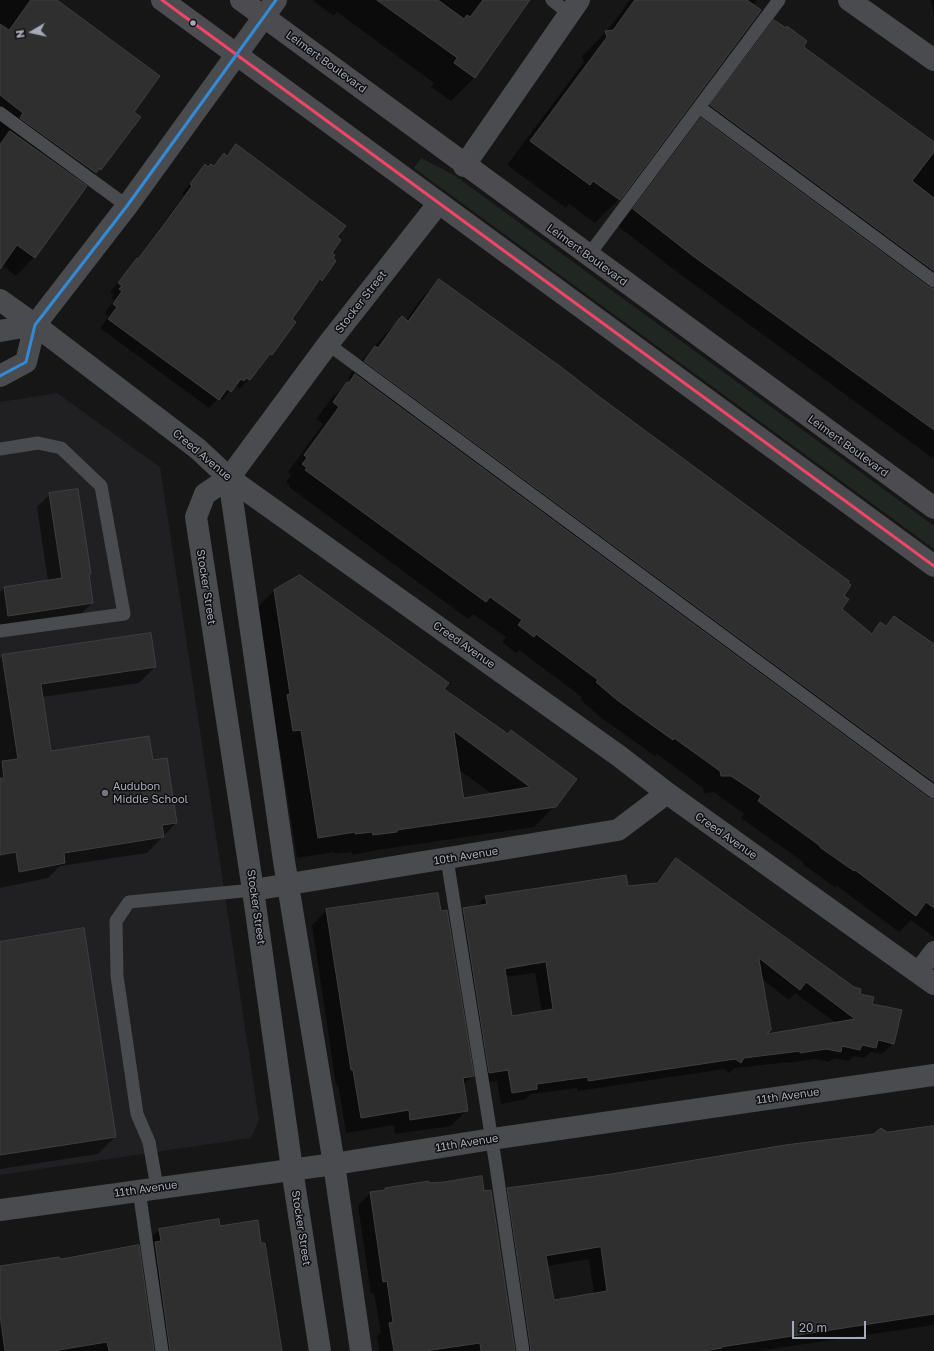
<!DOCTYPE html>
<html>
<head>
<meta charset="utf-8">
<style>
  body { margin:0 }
  #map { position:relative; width:934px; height:1351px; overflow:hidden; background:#161616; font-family:"Golos Text",sans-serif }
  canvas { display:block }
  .north { position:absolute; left:12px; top:12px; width:40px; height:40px; -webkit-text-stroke:3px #101012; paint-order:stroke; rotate:261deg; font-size:11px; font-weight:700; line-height:16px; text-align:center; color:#a7aab6 }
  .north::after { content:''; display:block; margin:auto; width:14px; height:18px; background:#a7aab6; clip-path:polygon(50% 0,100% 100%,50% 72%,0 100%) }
  .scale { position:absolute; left:792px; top:1321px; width:74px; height:18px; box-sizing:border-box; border:2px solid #a7aab6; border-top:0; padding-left:5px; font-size:12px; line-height:14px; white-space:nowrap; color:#a7aab6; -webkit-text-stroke:3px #101012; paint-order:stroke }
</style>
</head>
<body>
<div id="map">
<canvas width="934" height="1351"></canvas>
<div class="north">N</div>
<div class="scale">20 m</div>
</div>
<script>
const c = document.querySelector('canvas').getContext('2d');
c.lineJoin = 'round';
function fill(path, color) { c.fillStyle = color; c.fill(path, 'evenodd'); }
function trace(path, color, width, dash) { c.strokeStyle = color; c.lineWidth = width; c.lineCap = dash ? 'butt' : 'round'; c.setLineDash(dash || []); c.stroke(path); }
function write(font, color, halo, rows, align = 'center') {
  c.font = font + ' "Golos Text",sans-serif'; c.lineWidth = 3; c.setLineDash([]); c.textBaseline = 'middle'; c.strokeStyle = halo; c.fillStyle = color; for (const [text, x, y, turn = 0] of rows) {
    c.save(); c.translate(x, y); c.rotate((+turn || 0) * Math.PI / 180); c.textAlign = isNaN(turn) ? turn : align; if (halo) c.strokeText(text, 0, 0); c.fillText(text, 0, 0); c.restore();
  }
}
fill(new Path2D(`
  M57,393L160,467L259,1120L251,1138L0,1175V402Z`), '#202022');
fill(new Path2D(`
  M421,158L454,175L934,526V549L414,168Z`), '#202621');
fill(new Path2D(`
  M0,0H56L133,113L100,169L84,186L34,257L16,276L0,264Z
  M314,0H531L474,78L451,101L431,87L434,83L337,12L334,16L313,1Z
  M630,0H757L619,199L595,223L569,204L566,208L507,165L584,62L582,56L606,32Z
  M931,0H934V16Z
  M774,21L803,46L804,49L934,144V459L677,272L618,226L685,136L697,123L695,122L758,37Z
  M236,146L336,238L321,280L290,319L295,322L271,355L262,363L240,389L237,386L234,389L233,388L222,400L219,398L209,408L100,328L109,316L105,313L114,300L111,298L114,295L110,292L136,261L184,195L182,194L205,165L208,168L212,166L224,154L226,156Z
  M439,281L842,596L841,610L870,634L880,624L884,626L894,617L896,619L898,617L934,644V937L911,920L899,932L837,886L836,888L804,865L802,861L741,818L744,814L714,792L704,793L703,788L657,754L655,756L600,717L580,699L582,697L519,650L516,653L502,642L506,637L473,614L468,619L289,487L290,485L286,482L291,475L288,472L323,424L316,419L330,400L351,380L348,378L358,364L382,338L399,320H406L422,298Z
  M50,494L90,574L88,575L92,603L79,616L0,628V592L4,588L48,581L37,507Z
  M275,590L443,689L555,806L534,827L377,850L352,855V852L335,854L334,852L297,858L280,750L273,751L254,611ZM459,770L492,794L464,799Z
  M2,656L155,667L139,683L42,697L50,752L152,761L176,823L147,853L60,866L48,878L0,888V658Z
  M676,859L871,1004L893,1043L882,1054L871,1052L864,1058L853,1056L849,1061L834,1058L829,1062L815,1059L789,1063V1062L735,1068L729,1073L724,1069L578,1091L577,1088L531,1094L525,1099L501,1104L497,1081L479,1084L452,919L463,909L476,906L486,897L654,884ZM535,973L542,1012L511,1017L505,977ZM762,979L789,1000L795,993L836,1023L765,1036Z
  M327,910L472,1076L463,1085L467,1110L451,1126L395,1134L394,1125L346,1133L338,1084L336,1085L312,925Z
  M0,942L115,1137L98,1154L0,1169Z
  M934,1127V1325L757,1351H517L495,1202L508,1189ZM589,1259L594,1294L553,1302L547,1266Z
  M385,1189L514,1351H379L377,1336L381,1333L374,1293L371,1294L358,1206L370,1193L382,1192Z
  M219,1227L282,1351H157L148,1241L159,1230Z
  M0,1267L153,1351H0Z`), '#0007');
const building = new Path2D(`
  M31,0H57L160,76L134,112L141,117L101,170L100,168L96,173L20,118L23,113L0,95V24L9,30Z
  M377,0H438L464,19L467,15L470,17L483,0H530L475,78L454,63L457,58Z
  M635,0H747L761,10L620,200L593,181L590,185L530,141L607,37L605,31L613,30Z
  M774,20L786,28L787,26L807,41L804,46L805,48L934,142V152L912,181L934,198V271L710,105Z
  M701,118L929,287L934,289V430L693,256L633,209Z
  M10,131L87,186L35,258L17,245L0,269V145Z
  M236,144L346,226L337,237L341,240L332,253L335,255L333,258L336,261L322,281L320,279L292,319L296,322L272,355L270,354L250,380L246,378L244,381L241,379L231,392L227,389L219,400L108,319L117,307L113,304L122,291L119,289L122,286L118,283L137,258L138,259L165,223L192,186L190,184L205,164L208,167L211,164L214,166L224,153L227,156Z
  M439,279L561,367L601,398L849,581L848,583L851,585L844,596L849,599L842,609L872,634L880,622L886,626L894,616L934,644V782L364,361L375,346L378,348L399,319L402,316L408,321Z
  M355,374L929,798L934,800V908L926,902L916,916L855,870L854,871L821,848L819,845L758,801L761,796L731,776H721L720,771L674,738L673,740L617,700L596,682L598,680L536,634L534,637L518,625L522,620L490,597L486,602L305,470L307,468L302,464L307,458L304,455L339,407L333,402L347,382L349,383Z
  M78,489L91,574H89L93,603L8,616L4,587L62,578L49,493Z
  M300,575L449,683L444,689L508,734L511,730L577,779L556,807L397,830V832L373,835L372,832L355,834V832L318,838L301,730L293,731L287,695L290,694L274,590ZM454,731L530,787L464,798Z
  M151,633L156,667L41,684L51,751L149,736L153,760L167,758L177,823L162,825L164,837L64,853L65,863L19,872L16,852L0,855V778H4L2,761L18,759L2,655Z
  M676,858L854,987L861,989L860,994L874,997L872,1004L902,1010L894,1044L878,1040L876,1048L862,1045L860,1050L842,1046L841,1052L826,1049L800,1053V1051L744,1058L741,1063L735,1059L588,1081V1077L537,1084V1089L512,1093L508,1070L489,1073L463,908L487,904L485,896L626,875L628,886L657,883ZM759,958L800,990L806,982L855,1019L767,1034L771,1030ZM546,962L553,1009L512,1016L505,969Z
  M438,893L441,911L447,910L474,1076L463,1078L468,1111L410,1120L409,1110L361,1118L353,1070H351L326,909Z
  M84,928L116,1137L0,1155V942Z
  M934,1126V1314L721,1347L722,1348L704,1351H531L507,1188L611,1174L785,1145L874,1134L881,1128L887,1132ZM601,1247L607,1291L554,1300L546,1256Z
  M482,1176L484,1191L491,1190L515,1351H481L480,1343L425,1351H394L389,1323L393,1322L387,1281L383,1282L370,1192L385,1190V1188L429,1181V1183L444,1182Z
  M219,1219L220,1226L258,1220L261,1243H265L282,1351H170L155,1242L161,1241L159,1229Z
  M139,1245L154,1351H109L107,1342L53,1351H5L0,1315V1266L59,1257L60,1259Z`);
fill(building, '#2f2f30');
trace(building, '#3e3f42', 1);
trace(new Path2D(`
  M552,0L570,14
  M699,107L934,281
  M0,113L127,206
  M588,256L779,0
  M328,344L934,792
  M0,449L38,443L61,448L101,486L124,614L0,631
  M447,859L496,1166L523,1351
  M157,1187L149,1142L137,1114L117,976L116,921L129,902L253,890
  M139,1190L162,1351`), '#4a4b4e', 13);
trace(new Path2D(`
  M918,972L934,951`), '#4a4b4e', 20);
trace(new Path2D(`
  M849,0L934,60
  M464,166L579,0
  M438,204L328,344L229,478L619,756L667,793L934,984
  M0,300L35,325
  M253,890L618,830L667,793
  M0,1210L334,1164L492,1139L934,1075`), '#4a4b4e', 22);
trace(new Path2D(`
  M35,325L198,449L229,478
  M0,331L35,325
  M0,376L26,362L35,325L127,206L276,0
  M229,478L205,494L196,517L253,890L292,1169L320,1351
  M229,478L284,861L334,1164L361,1351`), '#4a4b4e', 22);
trace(new Path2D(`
  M162,0L934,566
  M241,0L934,508`), '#4c4c50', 22);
trace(new Path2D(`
  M162,0L934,566`), '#f34667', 3);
trace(new Path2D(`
  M0,376L26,362L35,325L127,206L276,0`), '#338bd7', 3);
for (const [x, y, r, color] of [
  [193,23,3.5,"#a7aab6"],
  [105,793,4,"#74767e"]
]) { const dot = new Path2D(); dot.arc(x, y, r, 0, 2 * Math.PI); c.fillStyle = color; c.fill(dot); trace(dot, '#101012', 1.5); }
write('11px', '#a7aab6', '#101012', [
  ["Leimert Boulevard",326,62,36],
  ["Leimert Boulevard",587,255,36],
  ["Stocker Street",361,302,-52],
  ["Leimert Boulevard",848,446,36],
  ["Creed Avenue",202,455,40],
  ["Stocker Street",206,587,81],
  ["Creed Avenue",464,645,35],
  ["Creed Avenue",726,836,35],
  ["10th Avenue",466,856,-9],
  ["Stocker Street",256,907,82],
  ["11th Avenue",788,1096,-8],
  ["11th Avenue",467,1143,-9],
  ["11th Avenue",146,1189,-8],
  ["Stocker Street",301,1228,81]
]);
write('11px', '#a7aab6', '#101012', [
  ["Audubon",113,787],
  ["Middle School",113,800]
], 'left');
</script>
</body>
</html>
